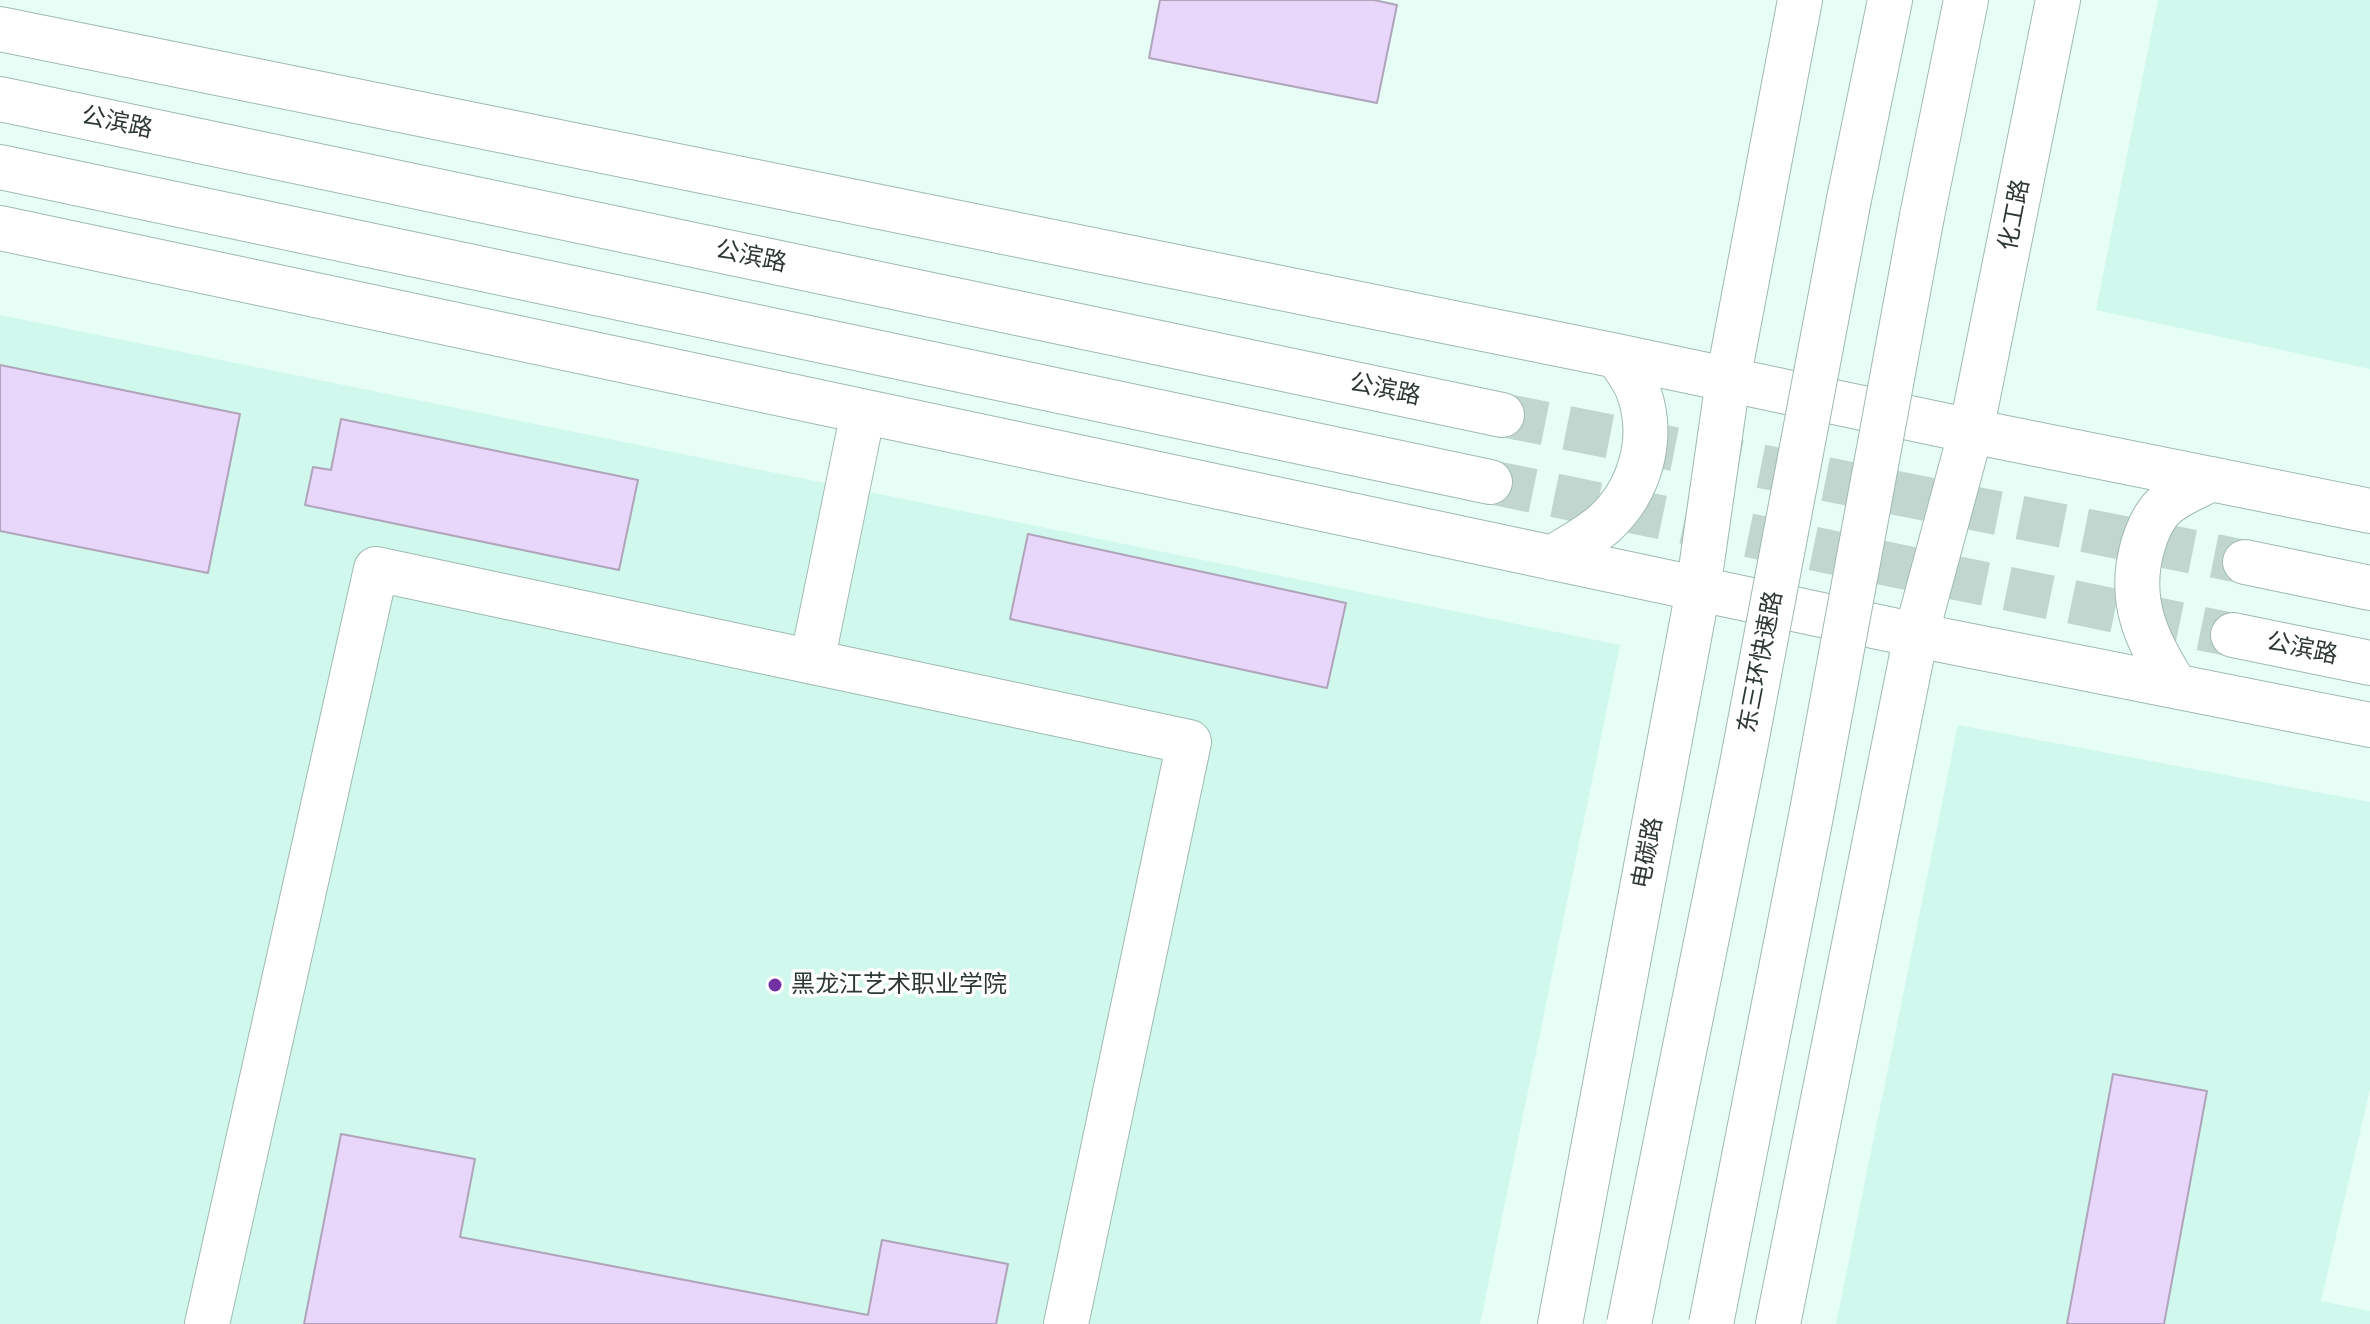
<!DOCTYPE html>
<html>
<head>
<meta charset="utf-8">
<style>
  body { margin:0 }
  canvas { display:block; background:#e6fef6 }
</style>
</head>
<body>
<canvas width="2370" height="1324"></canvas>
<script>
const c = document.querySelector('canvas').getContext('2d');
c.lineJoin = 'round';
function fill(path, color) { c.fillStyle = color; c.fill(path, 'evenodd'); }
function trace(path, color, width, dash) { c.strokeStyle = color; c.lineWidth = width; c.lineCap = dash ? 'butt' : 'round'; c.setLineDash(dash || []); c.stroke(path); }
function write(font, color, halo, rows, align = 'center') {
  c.font = font + ' "PT Sans","Noto Sans SC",sans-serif'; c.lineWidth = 7; c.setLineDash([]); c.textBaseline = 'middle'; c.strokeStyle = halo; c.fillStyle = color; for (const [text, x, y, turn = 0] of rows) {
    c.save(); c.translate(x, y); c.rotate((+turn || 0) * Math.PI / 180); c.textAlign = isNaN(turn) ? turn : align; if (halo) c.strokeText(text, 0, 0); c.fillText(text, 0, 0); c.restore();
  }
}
fill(new Path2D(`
  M2158,0H2370V369L2096,310Z
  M0,315L1620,645L1480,1324H0Z
  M1958,725L2370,802V1089L2321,1301L2370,1311V1324H1836Z`), '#d1f8ec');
const building = new Path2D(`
  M1160,0H1374L1397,5L1377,103L1149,58Z
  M0,365L240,414L208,573L0,531Z
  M341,419L638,480L619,570L305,505L313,467L331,470Z
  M1028,534L1346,603L1327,688L1010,619Z
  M2113,1074L2207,1091L2164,1324H2067Z
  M341,1134L475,1159L460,1237L868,1315L882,1240L1008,1264L996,1324H304Z`);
fill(building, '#e8d6fb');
trace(building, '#afa4ba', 2);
trace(new Path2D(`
  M1502,415L2245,562
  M1490,482L2233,635`), '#c1d6cf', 44, [44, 22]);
const minor = new Path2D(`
  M812,662L863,412
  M207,1324L376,569L1189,742L1066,1324`);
const major = new Path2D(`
  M1971,431L2370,511
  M1916,635L2370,725
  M2175,685C2146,640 2127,599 2143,545C2147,532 2154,516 2163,507C2177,494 2196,487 2212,479`);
const highway = new Path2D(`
  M0,29L1617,356L1971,431
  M0,99L1502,415
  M0,167L1490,482
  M1849,199L1890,0
  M1922,216L1966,0
  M0,228L1916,635
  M1552,558C1570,547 1589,537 1604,524C1640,491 1655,439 1639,393C1635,380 1625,367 1617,356
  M2245,562L2370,588
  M2233,635L2370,663
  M1560,1324L1698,590L1728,380L1800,0
  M1778,1324L1916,635L1971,431L2058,0`);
trace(minor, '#9ebab2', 46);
trace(major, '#9ebab2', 46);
trace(highway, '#9ebab2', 46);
trace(minor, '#fff', 44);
trace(major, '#fff', 44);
trace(highway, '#fff', 44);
const highwayBridge = new Path2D(`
  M1629,1324L1742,764L1849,199
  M1711,1324L1812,811L1922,216`);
trace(highwayBridge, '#9ebab2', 46, []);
trace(highwayBridge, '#fff', 44);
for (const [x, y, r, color] of [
  [775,985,8,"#7330a4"]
]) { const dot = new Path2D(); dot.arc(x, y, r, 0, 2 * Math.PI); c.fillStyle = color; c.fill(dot); trace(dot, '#fff', 3); }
write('24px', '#2d3835', '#fff', [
  ["公滨路",117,123,12],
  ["化工路",2015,215,-79],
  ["公滨路",751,257,12],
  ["公滨路",1385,390,12],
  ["公滨路",2302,649,12],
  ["东三环快速路",1761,662,-79],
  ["电碳路",1648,853,-79]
]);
write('24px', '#2d3835', '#fff', [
  ["黑龙江艺术职业学院",791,985]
], 'left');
</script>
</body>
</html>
